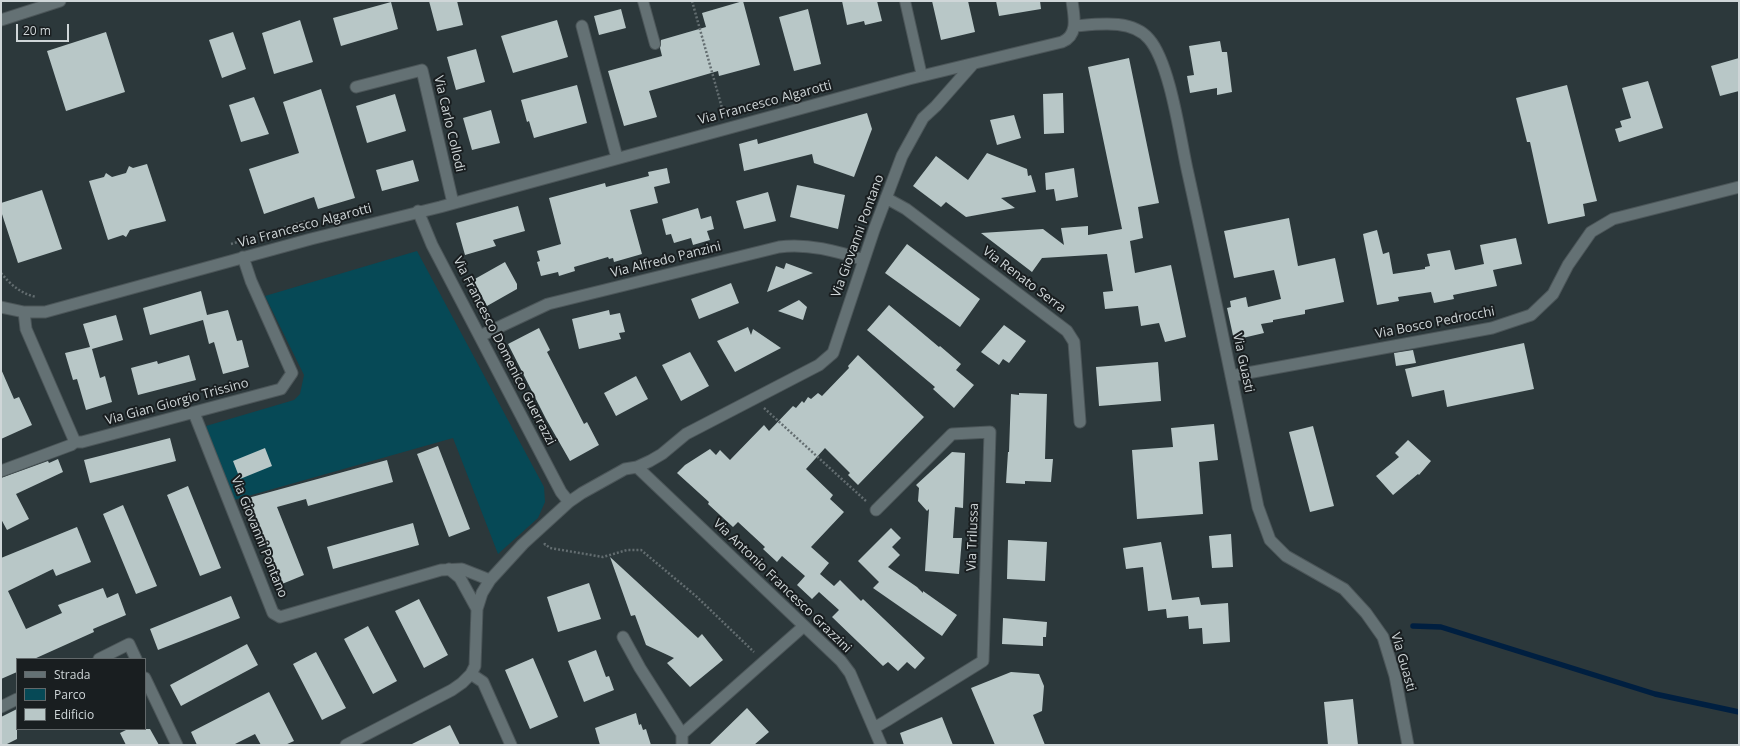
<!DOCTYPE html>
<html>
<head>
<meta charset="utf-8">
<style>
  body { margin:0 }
  #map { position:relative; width:1740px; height:746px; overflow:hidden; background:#2c383b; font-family:"Open Sans",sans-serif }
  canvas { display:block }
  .frame { position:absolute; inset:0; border:2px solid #cfd6d8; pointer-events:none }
  .legend { position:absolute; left:16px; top:658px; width:130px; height:72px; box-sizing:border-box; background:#191e20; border:1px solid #62686a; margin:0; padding:5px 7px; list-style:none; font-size:12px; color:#cfd6d8 }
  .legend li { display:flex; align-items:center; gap:8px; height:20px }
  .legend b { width:20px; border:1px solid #62686a }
  .scale { position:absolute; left:16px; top:24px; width:53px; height:18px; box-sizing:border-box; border:2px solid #cfd6d8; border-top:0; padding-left:5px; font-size:12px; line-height:14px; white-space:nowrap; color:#cfd6d8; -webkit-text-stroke:3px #191e20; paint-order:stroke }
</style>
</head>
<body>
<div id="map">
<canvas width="1740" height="746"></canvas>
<div class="frame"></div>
<ul class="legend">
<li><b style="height:5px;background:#647174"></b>Strada</li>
<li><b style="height:11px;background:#064956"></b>Parco</li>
<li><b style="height:11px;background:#b8c7c7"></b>Edificio</li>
</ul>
<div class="scale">20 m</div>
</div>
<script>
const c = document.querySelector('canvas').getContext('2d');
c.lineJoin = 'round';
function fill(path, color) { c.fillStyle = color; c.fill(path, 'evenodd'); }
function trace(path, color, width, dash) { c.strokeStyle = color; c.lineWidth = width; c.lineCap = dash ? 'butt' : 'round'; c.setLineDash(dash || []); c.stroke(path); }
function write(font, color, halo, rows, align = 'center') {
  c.font = font + ' "Open Sans",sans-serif'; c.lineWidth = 4; c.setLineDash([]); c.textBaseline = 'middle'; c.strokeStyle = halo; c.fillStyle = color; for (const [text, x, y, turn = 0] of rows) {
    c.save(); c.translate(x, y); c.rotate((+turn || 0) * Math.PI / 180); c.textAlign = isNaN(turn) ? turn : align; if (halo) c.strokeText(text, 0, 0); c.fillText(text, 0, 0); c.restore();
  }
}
fill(new Path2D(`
  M417,251L544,487L545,502L538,518L498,554L453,438L234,500L206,426L294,400L300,394L304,375L265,296Z`), '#064956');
trace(new Path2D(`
  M1413,626L1441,627L1655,694L1739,712`), '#001f40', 5.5);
fill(new Path2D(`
  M429,1H457L463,25L437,31Z
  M743,1L760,65L719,76L718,71L649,91L657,117L624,126L608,71L662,56L660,48L661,40L706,27L702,13Z
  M842,1H877L882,21L865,25L864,21L847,25Z
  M932,1H968L975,32L941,40Z
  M996,1H1040L1041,9L999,16Z
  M391,2L398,29L341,46L333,18Z
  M621,9L626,28L599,35L594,16Z
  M808,9L821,64L794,71L779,17Z
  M300,20L313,62L274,74L262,33Z
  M557,20L568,57L513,73L501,36Z
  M106,32L125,92L66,111L47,51Z
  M233,32L246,69L222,78L209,40Z
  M1220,41L1222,52H1227L1232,92L1217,95V88L1190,93L1187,76L1194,75L1189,46Z
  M476,49L485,82L456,90L447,57Z
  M1129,58L1159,203L1138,207L1143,238L1130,241L1135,273L1171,265L1186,337L1165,342L1159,323L1141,326L1138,306L1105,309L1103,292L1113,291L1107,254L1042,258L1032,272L981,233L1043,229L1064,245L1061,228L1088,226V235L1122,229L1088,67Z
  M1739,58V91L1720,96L1711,66Z
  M1648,81L1663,128L1619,142L1615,129L1622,127L1620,121L1631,118L1622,88Z
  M577,85L587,123L534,138L529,121L527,122L521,100Z
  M1567,85L1597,201L1583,204L1585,216L1548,224L1530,142H1527L1516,98Z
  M321,89L355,198L318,209L314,197L264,214L249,169L299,153L283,102Z
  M1063,93L1064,133L1044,134L1043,94Z
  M395,94L406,131L367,143L356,106Z
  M254,97L269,134L241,142L229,105Z
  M491,110L500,143L472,150L463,118Z
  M867,113L872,129L854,177L814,163L812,154L744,171L739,144L757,139L758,144Z
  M1014,115L1021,138L997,145L990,120Z
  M987,153L1027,169L1028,176L1031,175L1036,192L1001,198L1015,208L966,217L946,202L941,207L913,186L936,156L968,180Z
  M413,160L419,181L382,191L376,170Z
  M147,164L166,221L130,230L126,237L123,235L108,240L89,181L104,177L106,173L112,177L126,173L129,166L133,168Z
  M667,168L670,183L654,187L658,203L630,210L642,254L614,262L613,258L609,259L608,257L574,267L575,271L559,276L558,272L541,276L537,262L540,261L537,251L561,244L549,198L605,183L606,187L649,176L648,172Z
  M1074,168L1078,197L1056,201L1054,189L1046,190L1045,173Z
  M797,185L845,195L838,229L790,217Z
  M42,190L62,249L18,263L1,211V203Z
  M768,192L776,221L744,229L736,201Z
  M518,206L525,231L493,240L496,246L465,255L456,223Z
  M698,208L701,219L711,216L714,229L707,231L710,240L693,245L691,238L674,243L671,234L666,235L662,219Z
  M1289,218L1298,266L1335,258L1344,302L1305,310V314L1273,320V322L1261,324L1264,333L1234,340L1227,308L1231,307L1230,301L1246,297L1248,307L1281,299L1274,270L1234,278L1224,231Z
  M1377,230L1383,254L1389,252L1393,274L1425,269V267L1430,266L1427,254L1450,250L1455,270L1484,264L1480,245L1516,238L1522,264L1493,270L1497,286L1453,295L1454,299L1434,303L1431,292L1398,297L1399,301L1377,305L1363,234Z
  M907,244L980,299L960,327L885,273Z
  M505,262L517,284V289L487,306L473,280Z
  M786,263L813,273L767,292L776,266L784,269Z
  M731,283L739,303L699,319L691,299Z
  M201,291L207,315L228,310L237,341L242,340L249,367L223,374L214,342L209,344L203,320L150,335L143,308Z
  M799,300L807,307L803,320L778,311Z
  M889,305L939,347L940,346L961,364L956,370L974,385L954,408L933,389L935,387L867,330Z
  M609,310L610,315L620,313L625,332L619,333L621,339L579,349L572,319Z
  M116,315L123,340L92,349L100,378L105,376L112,402L86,410L77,379L73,380L65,353L90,347L83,324Z
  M1004,325L1026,341L1009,363L1003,359L999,365L981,352Z
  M748,327L751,335L753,329L781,348L735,372L717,341Z
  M539,328L550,350L547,352L584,424L587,422L599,445L570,461L546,419L508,344Z
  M1524,343L1534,389L1447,407L1444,390L1412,397L1405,369Z
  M1413,350L1416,363L1396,366L1394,353Z
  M690,352L709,386L681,401L662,365Z
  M189,355L196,380L138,395L131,368L157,361L158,364Z
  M858,355L924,417L858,485L848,475L850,473L825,448L806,469L833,495L830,499L844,512L811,547L829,563L820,574L834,586L840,580L861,601L863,599L925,658L915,669L907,662L898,671L888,662L883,666L832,617L839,610L819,592L812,599L797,585L805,576L782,556L777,562L763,549L765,547L738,522L733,527L708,504L709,502L677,473L685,465L710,449L716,455L720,450L730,460L764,425L769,431L793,406L796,408L802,401L804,403L808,397L811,399L818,393L822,396L849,368L848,366Z
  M1158,362L1161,401L1099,406L1096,367Z
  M1,369L14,399L19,397L32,425L1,439Z
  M636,376L648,399L616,416L604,393Z
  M1019,393L1047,394L1045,459H1053L1051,482L1025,481V484L1006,483L1008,452H1009L1011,394L1019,395Z
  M1214,424L1218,460L1199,462L1203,514L1137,519L1132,450L1173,447L1171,428Z
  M1313,426L1334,506L1310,512L1289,432Z
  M170,438L176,461L90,483L84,460Z
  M1408,440L1431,461L1419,475L1418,474L1393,495L1376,476L1399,457L1395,453Z
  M438,446L470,529L449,537L417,454Z
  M265,448L272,466L240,479L233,461Z
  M952,452L965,453L963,508L955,507L953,538H962L959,574L925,571L929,509L927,511L918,501L919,488L916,485Z
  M58,459L63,472L16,494L29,519L7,530L1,519V478L48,461L49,463Z
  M387,460L393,482L308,506L306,499L277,507L304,575L282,584L248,498Z
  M188,486L221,568L200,576L167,495Z
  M123,505L157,586L136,594L103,514Z
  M413,523L419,545L333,569L327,547Z
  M77,527L91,562L56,576L53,569L8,591L26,629L62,613L58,605L103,588L107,598L118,593L126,615L93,629L94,632L34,659H17V672L1,679V558Z
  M891,528L901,538L892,547L900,555L888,567L917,587L923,593V591L957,615L942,636L873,588L879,582L858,561Z
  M1231,534L1233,567L1212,568L1209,536Z
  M1008,540L1047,542L1045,581L1007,579Z
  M1161,542L1172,600L1199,597L1201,605L1228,603L1230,642L1203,644L1202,628L1189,629L1188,616L1167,618L1166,609L1148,611L1143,567L1126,569L1123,548Z
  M610,557L698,638L702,634L723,660L690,687L667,663L674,658L646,645L635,615L631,616Z
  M589,583L601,619L558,632L547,597Z
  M231,596L240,618L158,650L150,629Z
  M419,599L448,655L424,668L395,611Z
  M1003,618L1047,622L1046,637H1043V646L1002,644Z
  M368,626L397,681L373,694L344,639Z
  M247,644L258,665L181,706L170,685Z
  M596,650L606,677L609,676L614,690L584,702L568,661Z
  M316,652L346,708L322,720L293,664Z
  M533,658L558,717L530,729L505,670Z
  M1011,672L1039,674L1044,686L1042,711L1033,715L1045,745H995L971,688Z
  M269,692L294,741L285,745H261L255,734L233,745H197L191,732Z
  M1353,699L1358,745H1328L1324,702Z
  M747,708L769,732L754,745H709Z
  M17,709V739L5,745H1V717Z
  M636,713L639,725L641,724L643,730L646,729L651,745H600L595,728Z
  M942,717L953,745H904L900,733Z
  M450,725L460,745H410Z
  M128,729H150L159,745H126L120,733Z`), '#b8c7c7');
const service = new Path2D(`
  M643,1L655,44
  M905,1L922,76`);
const minor = new Path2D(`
  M1,20L60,1
  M582,26L617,158
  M1075,26C1099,24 1132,19 1149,39C1170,63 1180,137 1187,169C1212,281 1235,394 1258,507L1270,540L1286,556L1344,589L1366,613L1383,637L1395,676L1408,745
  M356,87L422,70L453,203
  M886,198L906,209L1067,331L1074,342L1080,422
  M418,211L432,245L561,492L569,502
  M1,307L24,312H45L311,239L440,207L909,79L1062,42C1079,35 1074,16 1072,1
  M24,312L26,329L75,442
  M480,336L548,304L779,247C807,243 837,251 864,260
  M1231,376L1492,328L1531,315L1553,294L1568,265L1591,232L1613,219L1739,187
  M194,413L273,613L280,617L441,570L462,569L490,580
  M75,442H82L281,389L292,373L251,281L243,257
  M637,467L841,661L850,673L881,745
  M1,471L71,445L75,442
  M449,569L460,578L477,609
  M623,637L640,668L682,734
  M99,659L129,644L136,659
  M471,674L483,682L511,745
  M145,678L177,745
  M1,707L17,699
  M874,728L886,721L983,661L990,432L952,434L876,510
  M346,745L452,690L462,683L471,674L475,666L477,609L482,593L490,580L523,544L569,502L582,493L625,469L637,467L650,461L662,454L686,434L819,365L833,353L874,230L902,156L923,118L936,106L973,64
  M682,745V734L804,626`);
trace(service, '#4c5659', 12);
trace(minor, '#4c5659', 13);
trace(new Path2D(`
  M692,1L724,115
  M231,244L306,221
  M1,273C11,285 20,293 36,297
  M764,408L867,502
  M544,545L545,544L550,548L603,557L627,550H641L697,597L754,652`), '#636d70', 2.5, [2, 2]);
trace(service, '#647174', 10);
trace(minor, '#647174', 11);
write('13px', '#cfd6d8', '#191e20', [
  ["Via Francesco Algarotti",765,103,-15],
  ["Via Carlo Collodi",449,124,77],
  ["Via Francesco Algarotti",305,226,-15],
  ["Via Giovanni Pontano",858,236,-70],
  ["Via Alfredo Panzini",666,260,-14],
  ["Via Renato Serra",1024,280,37],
  ["Via Bosco Pedrocchi",1435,323,-11],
  ["Via Francesco Domenico Guerrazzi",504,351,63],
  ["Via Guasti",1243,363,78],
  ["Via Gian Giorgio Trissino",177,402,-15],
  ["Via Giovanni Pontano",259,537,68],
  ["Via Trilussa",973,537,-88],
  ["Via Antonio Francesco Grazzini",782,586,44],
  ["Via Guasti",1403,662,74]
]);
</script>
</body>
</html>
